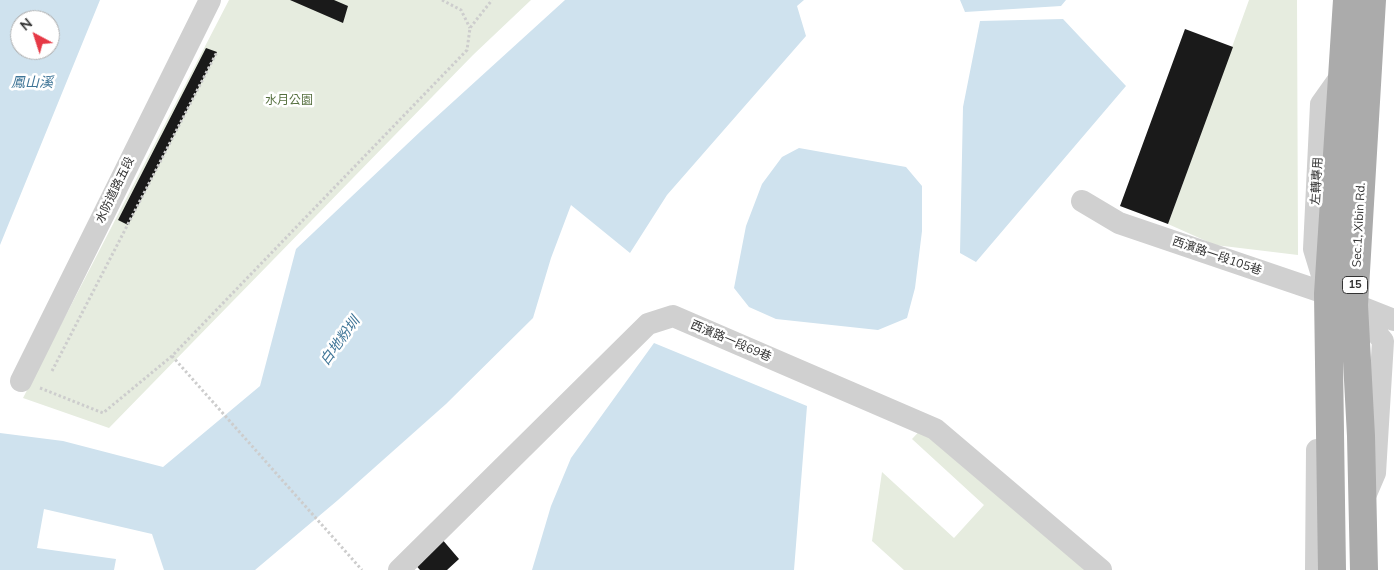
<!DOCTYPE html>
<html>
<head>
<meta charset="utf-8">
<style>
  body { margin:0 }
  #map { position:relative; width:1394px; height:570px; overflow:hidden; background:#fff; font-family:Mulish,sans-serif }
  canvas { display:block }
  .north { position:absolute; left:10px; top:10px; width:50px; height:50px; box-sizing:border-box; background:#fff; border:1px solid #adadad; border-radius:50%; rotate:320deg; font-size:14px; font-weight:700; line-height:20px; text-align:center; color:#333 }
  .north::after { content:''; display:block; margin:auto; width:18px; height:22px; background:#e63946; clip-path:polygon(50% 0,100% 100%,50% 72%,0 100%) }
</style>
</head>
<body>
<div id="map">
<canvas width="1394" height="570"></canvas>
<div class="north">N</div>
</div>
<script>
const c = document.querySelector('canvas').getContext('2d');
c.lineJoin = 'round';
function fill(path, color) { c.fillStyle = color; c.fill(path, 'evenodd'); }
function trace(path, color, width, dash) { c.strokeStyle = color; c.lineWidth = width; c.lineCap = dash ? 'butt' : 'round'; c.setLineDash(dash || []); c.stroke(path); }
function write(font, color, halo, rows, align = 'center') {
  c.font = font + ' Mulish,"Noto Sans TC",sans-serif'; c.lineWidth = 5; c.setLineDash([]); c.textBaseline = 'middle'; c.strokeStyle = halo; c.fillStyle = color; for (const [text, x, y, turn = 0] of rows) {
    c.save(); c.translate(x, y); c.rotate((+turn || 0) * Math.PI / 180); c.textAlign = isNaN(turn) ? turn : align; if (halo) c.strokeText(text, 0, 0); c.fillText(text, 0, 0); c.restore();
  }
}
fill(new Path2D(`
  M229,0H531L473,55L109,428L23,398Z
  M1249,0H1297L1298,255L1215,245L1168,224Z
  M929,421L1099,570H904L872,541L882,472L954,538L984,505L912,439Z`), '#e6ecdf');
fill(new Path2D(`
  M0,0H100L0,245ZM20,20H50V50H20Z
  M565,0H804L797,6L806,36L667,195L630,253L571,205L551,258L533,318L446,404L338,500L255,570H164L152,534L44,509L37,548L116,559L114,570H0V433L63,441L163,467L260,386L296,249L422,130Z
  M960,0H1066L1061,6L965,12Z
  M1063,19L1126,86L976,262L960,253L963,107L980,21Z
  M799,148L906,167L922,186V231L915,288L907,318L878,330L776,319L749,307L734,288L746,226L762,184L782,157Z
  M654,343L807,406L794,570H532L551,506L571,458Z`), '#cfe2ee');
fill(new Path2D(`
  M290,0H334L348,6L343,23Z
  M1185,29L1233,47L1168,224L1120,206Z
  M206,48L217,52L128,225L118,220Z
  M441,538L459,559L447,570H420L413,562Z`), '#1a1a1a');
trace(new Path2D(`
  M442,0L461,10L470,28
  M172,356L362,570
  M52,371L217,52
  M40,388L103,413L172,356L467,50L470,28L492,0`), '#cdcdcd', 3, [2.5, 2.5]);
trace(new Path2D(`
  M1082,201L1119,223L1328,294L1394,320
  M1325,285L1314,249L1321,104L1343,73
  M1355,306L1383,341L1375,473L1366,494
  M21,381L210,0
  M399,570L648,324L673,316L935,429L1101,570
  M1316,570L1317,450`), '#d0d0d0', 22);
trace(new Path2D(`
  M1332,570L1328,294L1347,0
  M1364,570L1361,436L1354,305L1372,0`), '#ababab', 28);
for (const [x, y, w] of [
  [1355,285,25]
]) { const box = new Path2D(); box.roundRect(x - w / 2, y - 8.5, w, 17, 4); c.fillStyle = '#fff'; c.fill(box); trace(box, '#333', 1); }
write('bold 11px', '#333', null, [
  ["15",1355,285]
]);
write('12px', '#56703f', '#fff', [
  ["水月公園",289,100]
]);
write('12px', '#333', '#fff', [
  ["左轉專用",1317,181,-87],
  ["水防道路五段",115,190,-64],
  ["Sec.1, Xibin Rd.",1359,225,-87],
  ["西濱路一段105巷",1217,256,19],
  ["西濱路一段69巷",731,341,23]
]);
write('italic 14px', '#3f7597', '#fff', [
  ["鳳山溪",32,83],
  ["白地粉圳",340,341,-54]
]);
</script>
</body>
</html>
